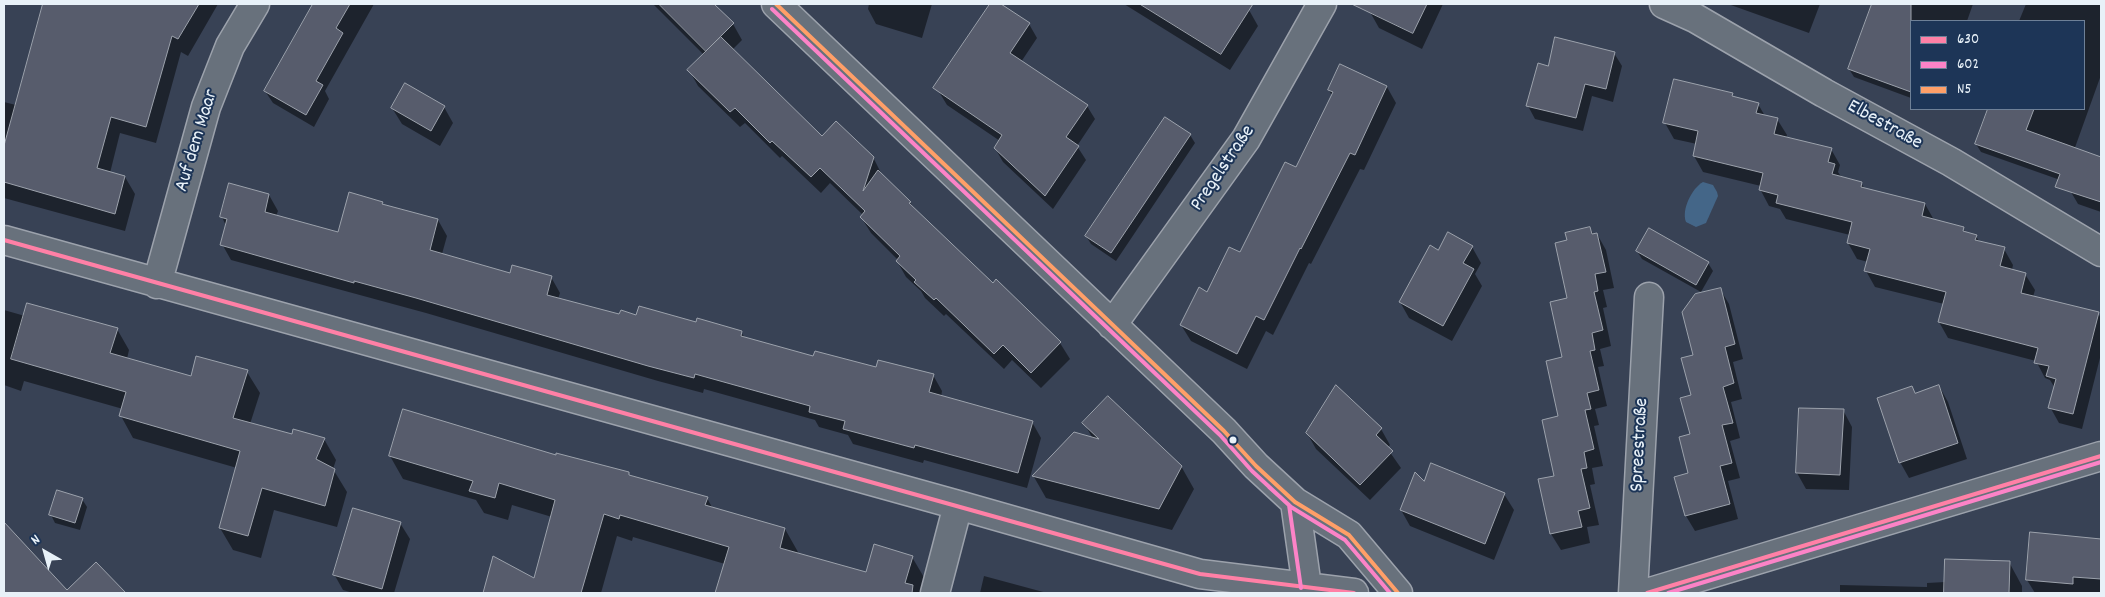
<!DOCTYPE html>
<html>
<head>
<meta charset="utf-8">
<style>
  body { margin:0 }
  #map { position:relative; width:2105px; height:597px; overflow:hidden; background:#384255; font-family:Dekko,sans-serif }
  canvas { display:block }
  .frame { position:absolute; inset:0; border:5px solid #e8f1f8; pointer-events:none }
  .legend { position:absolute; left:1910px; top:20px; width:175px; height:90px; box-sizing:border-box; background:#1d3557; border:1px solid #6e8097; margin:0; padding:6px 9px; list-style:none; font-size:15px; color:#e8f1f8 }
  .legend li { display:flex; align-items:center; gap:10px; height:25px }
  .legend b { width:25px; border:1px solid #6e8097 }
  .north { position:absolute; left:20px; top:527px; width:50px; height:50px; -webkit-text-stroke:4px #1d3557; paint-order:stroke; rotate:322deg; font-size:14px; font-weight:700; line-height:20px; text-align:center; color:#e8f1f8 }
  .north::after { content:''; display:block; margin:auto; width:18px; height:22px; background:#e8f1f8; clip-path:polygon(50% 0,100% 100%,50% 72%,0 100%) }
</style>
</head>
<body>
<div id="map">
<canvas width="2105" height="597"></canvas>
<div class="frame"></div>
<ul class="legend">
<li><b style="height:6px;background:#ff80a6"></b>630</li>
<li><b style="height:6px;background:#fc83c7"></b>602</li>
<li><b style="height:6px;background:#ff9f68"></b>N5</li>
</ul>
<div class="north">N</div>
</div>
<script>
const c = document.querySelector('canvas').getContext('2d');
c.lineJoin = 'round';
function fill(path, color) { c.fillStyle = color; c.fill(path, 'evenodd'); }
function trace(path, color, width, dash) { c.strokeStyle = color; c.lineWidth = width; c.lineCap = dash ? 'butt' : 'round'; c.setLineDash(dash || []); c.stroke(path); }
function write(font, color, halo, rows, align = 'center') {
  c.font = font + ' Dekko,sans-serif'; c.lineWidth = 4; c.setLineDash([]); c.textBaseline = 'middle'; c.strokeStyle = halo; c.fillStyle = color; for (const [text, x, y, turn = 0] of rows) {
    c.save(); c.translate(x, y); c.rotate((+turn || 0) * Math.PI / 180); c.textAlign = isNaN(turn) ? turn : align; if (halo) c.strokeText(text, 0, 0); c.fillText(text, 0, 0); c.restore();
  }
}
fill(new Path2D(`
  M1703,182L1713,185L1717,192L1718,196L1706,223L1696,227L1686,222C1681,210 1692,188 1703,182Z`), '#468');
fill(new Path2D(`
  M45,4H82L110,20L119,4H218L188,56L181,52L156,143L120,133L110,173L125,177L135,194L125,231L4,198V102L16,105Z
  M315,4H374L325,91L329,99L314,127L273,103L265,91Z
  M653,4H712L733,24L742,40L732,50L822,138L873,157L882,175L910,202L914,210L993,285L996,281L1060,343L1070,359L1041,388L1012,360L1004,369L946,314L944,316L925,298L921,291L906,277L897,261L898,260L871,233L861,217L863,215L830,183L821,193L782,156L780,158L745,123L740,127L698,86L689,70L704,55Z
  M869,4H932L922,38L876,24L868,9Z
  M992,4H999L1029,24L1037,38L1021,62L1087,106L1095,119L1077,146L1086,160L1053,209L1003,162L995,148L1000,141L947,105L939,92V82Z
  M1124,4H1240L1249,10L1258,26L1230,70Z
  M1373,4H1443L1422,49L1379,28L1370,12Z
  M1728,4H1820L1809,33Z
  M1873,4H1973L1967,21H1911V98L1854,77L1849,69Z
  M2026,4H2101V75L2063,181L1981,152L1976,144L1988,109H2084V21H2019Z
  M1614,53L1622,66L1613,102L1592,96L1583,131L1535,119L1528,106L1549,67Z
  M1387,87L1396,103L1364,170L1360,169L1311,264L1309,263L1273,335L1266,331L1247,369L1191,341L1181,325L1240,253L1297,169L1332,96L1329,90Z
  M1732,94L1734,98L1758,104L1765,116L1777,119L1787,135L1786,138L1831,149L1840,165L1838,172L1842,178L1861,183L1865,189L1925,204L1934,220L1963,228L1966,233L1976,236L1980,243L2004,249L2013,265L2012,270L2025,274L2035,290L2033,297L2098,313L2101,318V354L2082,429L2059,423L2050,407L2055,388L2050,380L2045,378L2036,361L1948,338L1939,322L1944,304L1875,287L1866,271L1868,262L1857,259L1848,243L1850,235L1786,219L1780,209L1769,206L1760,189L1761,186L1703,172L1694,156L1697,144L1674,139L1665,123Z
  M444,107L453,123L440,146L402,124L392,108Z
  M1190,135L1195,143L1116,261L1091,244L1086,236Z
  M2101,162V212L2078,204L2071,192Z
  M269,195L278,211L276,216L339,233L382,203L384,206L438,220L447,236L442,254L510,274L551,277L560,293L558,299L620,316L696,323L741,332L745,338L814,358L877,369L933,375L942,391L941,397L1032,422L1041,438L1027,488L924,460L923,463L853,444L848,435L819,427L815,420L704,389L703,393L658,381L426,313L231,260L222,244L226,226L222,217Z
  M1590,228L1594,235L1597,234L1606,250L1614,288L1603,290L1607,307L1603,308L1611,346L1600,349L1604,366L1598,367L1607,406L1595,409L1599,425L1594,426L1603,466L1592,468L1595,484L1590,485L1599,525L1587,527L1590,543L1561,550L1551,534L1539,480L1556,476L1568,299V241Z
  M1472,247L1481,263L1475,274L1482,286L1452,341L1409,318L1400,302L1438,251Z
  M1637,251L1708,263L1713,271L1701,292L1642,259Z
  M1720,289L1729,304L1743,359L1733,362L1742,399L1731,402L1740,438L1730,441L1740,478L1728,481L1738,519L1695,531L1686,516L1676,478L1690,474L1694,356Z
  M4,310L25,316L117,329L129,350L127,359L192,377L247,372L260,393L250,424L293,436L324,439L336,460L333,469L347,492L337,527L274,510L261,558L233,550L220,528L237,468L133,438L121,416L123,409L24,381L21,391L4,385Z
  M1939,386L1948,402L1967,459L1909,478L1900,462L1915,395Z
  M1843,410L1852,427L1849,490L1806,489L1797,473Z
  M1084,423L1181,466L1194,489L1172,530L1046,498L1034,477L1074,434L1093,439Z
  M1381,429L1390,445L1387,448L1401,468L1370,500L1316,449L1307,433Z
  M390,456H557L628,473L631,477L707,498L713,509L785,529L798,552L797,554L867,574L912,557L925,579L921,593H717L725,564L633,537L632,541L617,536L601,593H484L494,557L535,580L552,517L512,505L508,520L484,513L476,500L403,479Z
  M1424,483L1504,494L1514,510L1494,560L1410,526L1401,510Z
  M82,499L87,507L80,530L55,523L51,515Z
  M400,523L410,539L394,593H353L343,590L334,574Z
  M4,524L66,592L96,564L124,593H6L4,591Z
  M2031,534L2101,540V593H2035L2027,580Z
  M2009,562L2022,586V593H1840V585L1927,587V583L1945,582Z
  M984,576L1047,593H980Z`), '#0007');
const building = new Path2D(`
  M43,4H199L178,39L172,36L146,127L111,117L97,168L125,176L115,214L4,182V146Z
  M313,4H350L336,28L343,33L316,81L323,85L306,115L264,91Z
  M659,4H714L734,23L706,51Z
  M990,4H1001L1030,23L1010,53L1088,105L1066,137L1079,146L1045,196L994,148L1002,135L933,88Z
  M1140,4H1253L1221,54Z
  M1352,4H1427L1413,33Z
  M1872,4H1911V92L1848,69Z
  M721,37L822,136L836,121L874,157L863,191L878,170L911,202L909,203L993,283L996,279L1061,342L1031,373L1003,345L994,354L936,298L934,300L914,282L916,280L896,261L900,256L860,217L865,211L820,168L811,177L772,141L770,143L735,108L730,112L687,70Z
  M1555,37L1615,52L1606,89L1585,84L1576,118L1526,106L1538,63L1548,66Z
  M1340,64L1387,86L1355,155L1350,153L1301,249L1300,248L1264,320L1256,316L1237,354L1180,325L1199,287L1207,292L1229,247L1240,252L1285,162L1296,167L1333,92L1328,90Z
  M1674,79L1733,93L1732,96L1759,103L1756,113L1778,118L1774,134L1832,148L1828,162L1835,164L1832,174L1862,182L1861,187L1925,203L1922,216L1964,227L1963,231L1977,235L1975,240L2005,247L2000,266L2026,273L2021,293L2099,312L2073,414L2048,408L2056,379L2046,376L2049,366L2034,363L2038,348L1938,322L1946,292L1864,271L1870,249L1847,243L1852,222L1776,203L1778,195L1759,190L1763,173L1693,156L1698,131L1663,123Z
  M405,83L445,106L431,131L391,108Z
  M1988,109H2034L2026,130L2101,157V202L2055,187L2060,174L1975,144Z
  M1165,117L1191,134L1111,253L1085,236Z
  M229,183L269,194L265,212L338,232L349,192L383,202L382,204L438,219L430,250L510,273L512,265L552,276L547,295L619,314L621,310L636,315L639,306L696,322L697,318L742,331L741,336L813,356L815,351L876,367L878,360L934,374L929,392L1033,421L1018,473L915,445L914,448L843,429L845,421L809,412L810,406L695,374L694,378L648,366L416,298L354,281V283L220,245L227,219L220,217Z
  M1590,227L1592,234L1597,233L1606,272L1595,274L1598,291L1594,292L1603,330L1592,333L1595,350L1590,351L1599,390L1587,393L1591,409L1585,410L1594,449L1584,452L1587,468L1581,469L1590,508L1578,511L1582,527L1550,534L1538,479L1554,476L1542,420L1558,416L1546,361L1562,357L1550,302L1567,298L1555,243L1567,240L1565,233Z
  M1649,228L1709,262L1696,285L1636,251Z
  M1448,232L1473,246L1463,263L1474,269L1443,326L1399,302L1430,245L1438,250Z
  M1721,288L1735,344L1725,347L1734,383L1723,387L1733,423L1722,425L1732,463L1720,466L1730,504L1685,516L1674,477L1688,473L1679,437L1690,434L1680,398L1691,395L1681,358L1693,355L1682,312L1695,294Z
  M27,303L118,328L110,353L191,376L196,356L248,370L233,418L292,434L293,429L325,438L316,459L335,469L325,506L262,488L248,536L219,528L240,451L119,416L126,392L11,359Z
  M1336,385L1382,428L1376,435L1393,451L1360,485L1306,433Z
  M1939,385L1958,443L1899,463L1877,398L1912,386L1915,393Z
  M1108,396L1182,466L1159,509L1032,476L1074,432L1099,439L1082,423Z
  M1799,408L1844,409L1840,475L1796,473Z
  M403,409L556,455V453L629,472V475L708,497L705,505L785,528L780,548L866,572L874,544L913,556L905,583L913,585L912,593H715L729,547L620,515L619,519L604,514L581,593H483L493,556L534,578L555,500L499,483L495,498L469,491L473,481L389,456Z
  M1431,463L1505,493L1485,544L1400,510L1415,472L1424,481Z
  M57,490L83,498L75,523L49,515Z
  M353,508L401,522L382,589L333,575Z
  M4,522L67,590L96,562L126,593H4Z
  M2030,532L2101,539V579L2073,577V584L2026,580Z
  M1945,559L2010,561L2009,593H1944Z`);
fill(building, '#575c6c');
trace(building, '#9ca2ac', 1);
const street = new Path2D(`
  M776,4L1224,431L1256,466L1295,502L1349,535L1398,593
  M1664,4L1695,18L1824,93L1951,162L2101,252
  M4,240L958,505L1200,574L1354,593
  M157,284L206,107L230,46L255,4
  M1112,325L1246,139L1322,4
  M1295,502L1307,587
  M935,593L958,505
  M1633,593L1649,297
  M1647,593L2101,456`);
trace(street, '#9ca2ac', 31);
trace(street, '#68717c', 28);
trace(new Path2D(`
  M4,240L1200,574L1354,593
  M1647,593L2101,456`), '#ff80a6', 4);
trace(new Path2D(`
  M772,9L1220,435L1252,471L1291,507L1345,540L1390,593
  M1269,487L1289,505L1301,588
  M1668,593L2101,462`), '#fc83c7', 4);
trace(new Path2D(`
  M776,4L1224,431L1256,466L1295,502L1349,535L1398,593`), '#ff9f68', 4);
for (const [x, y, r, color] of [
  [1233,440,4.5,"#e8f1f8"]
]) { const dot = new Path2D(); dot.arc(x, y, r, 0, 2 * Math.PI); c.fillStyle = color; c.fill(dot); trace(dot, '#1d3557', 2); }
write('20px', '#e8f1f8', '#1d3557', [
  ["Elbestraße",1884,126,29],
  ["Auf dem Maar",198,141,-73],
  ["Pregelstraße",1224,169,-56],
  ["Spreestraße",1641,445,-87]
]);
</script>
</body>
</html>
